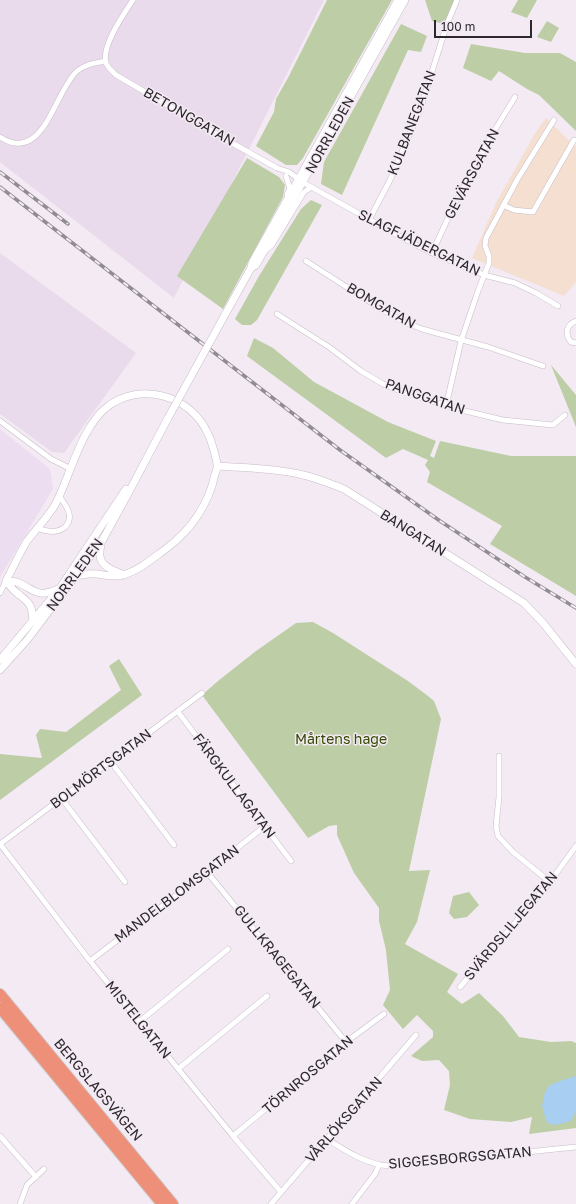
<!DOCTYPE html>
<html>
<head>
<meta charset="utf-8">
<style>
  body { margin:0 }
  #map { position:relative; width:576px; height:1204px; overflow:hidden; background:#f3eaf4; font-family:"Golos Text",sans-serif }
  canvas { display:block }
  .scale { position:absolute; left:434px; top:20px; width:98px; height:18px; box-sizing:border-box; border:2px solid #2c282c; border-top:0; padding-left:5px; font-size:12px; line-height:14px; white-space:nowrap; color:#2c282c; -webkit-text-stroke:3px #f3eaf4; paint-order:stroke }
</style>
</head>
<body>
<div id="map">
<canvas width="576" height="1204"></canvas>
<div class="scale">100 m</div>
</div>
<script>
const c = document.querySelector('canvas').getContext('2d');
c.lineJoin = 'round';
function fill(path, color) { c.fillStyle = color; c.fill(path, 'evenodd'); }
function trace(path, color, width, dash) { c.strokeStyle = color; c.lineWidth = width; c.lineCap = dash ? 'butt' : 'round'; c.setLineDash(dash || []); c.stroke(path); }
function write(font, color, halo, rows, align = 'center') {
  c.font = font + ' "Golos Text",sans-serif'; c.lineWidth = 3; c.setLineDash([]); c.textBaseline = 'middle'; c.strokeStyle = halo; c.fillStyle = color; for (const [text, x, y, turn = 0] of rows) {
    c.save(); c.translate(x, y); c.rotate((+turn || 0) * Math.PI / 180); c.textAlign = isNaN(turn) ? turn : align; if (halo) c.strokeText(text, 0, 0); c.fillText(text, 0, 0); c.restore();
  }
}
fill(new Path2D(`
  M0,429L50,469L53,489L0,577Z`), '#edddf0');
fill(new Path2D(`
  M0,0H324L174,298L0,162Z
  M0,253L136,353L64,453L52,452L0,414Z`), '#eadbec');
fill(new Path2D(`
  M546,118L576,147V282L564,296L472,258L496,203L534,135Z`), '#f4dfd1');
fill(new Path2D(`
  M327,0H392L303,158L297,165H286L256,146L274,112L276,99L289,76Z
  M425,0H456L444,24L432,21Z
  M518,0H537L527,18L511,12Z
  M547,21L559,28L551,42L537,37Z
  M401,24L427,36L421,52L408,50L342,195L321,184L324,162Z
  M471,44L525,53H560L576,62V131L539,95L527,89L499,71L491,81L463,68Z
  M247,158L279,177L285,185L283,197L223,309L177,276Z
  M311,200L322,205L257,320L251,325H242L235,319L259,276L301,209Z
  M254,338L273,348L314,382L388,422L436,441L430,456L434,458L440,441L511,456H576V596L490,544L502,526L427,482L430,472L425,465L428,460L403,449L386,458L247,356Z
  M551,365L576,395V427Z
  M313,622L333,633L408,681L428,696L434,701L441,719L409,871L430,870L417,922L405,944L458,974L447,992L462,1004L479,993L503,1016L519,1037L551,1042L571,1041L576,1043V1128L529,1134L532,1117L511,1122L470,1119L444,1110L450,1085L449,1071L439,1060L422,1061L411,1056L433,1037V1031L417,1015L403,1029L383,1005L390,990L386,950L379,921V908L354,873L337,835V825L329,826L308,838L202,695L218,681L256,651L296,623Z
  M119,659L142,695L0,800V754L42,758L36,735L40,729L66,732L121,690L109,666Z
  M469,892L479,905L467,917L454,919L449,913L453,896Z`), '#bdcda5');
fill(new Path2D(`
  M576,1076V1111L571,1121L556,1125L547,1123L542,1106L545,1092L549,1086L557,1082Z`), '#a8cef1');
const street = new Path2D(`
  M133,0C124,14 101,46 106,63C108,68 112,71 116,75L234,144L277,168L289,172L304,183L399,236L432,253L484,275L515,283L536,293L558,306
  M0,137C44,165 54,92 77,71C85,64 96,63 106,61
  M286,176L290,189L287,194
  M503,205L514,210L533,212L574,140
  M369,220L390,180L420,110L447,24L457,0
  M266,250L272,245L304,192L312,187
  M432,253C456,198 483,147 515,97
  M306,261L381,309L402,321L422,329L488,347L543,366
  M277,314L329,347L361,371L383,384L403,392L461,410L503,420L553,425L565,415
  M576,321C567,324 564,334 571,342L576,343
  M446,406L461,341L478,291L489,263V256L485,246L486,238L517,180L554,120
  M0,421L51,459L71,469
  M37,528C43,530 51,533 56,531C60,531 62,529 65,527C75,517 66,505 59,496
  M0,593L6,581
  M178,712L291,861
  M499,756V797L496,826L498,836L513,852L550,882
  M111,762L174,845
  M62,799L125,882
  M0,844L90,961L233,1136L281,1192
  M0,844L202,693
  M207,872L346,1042
  M90,961L207,872L265,826
  M460,987L550,882L576,846
  M139,1022L228,949
  M178,1069L267,996
  M0,1136L36,1177
  M233,1136L346,1042L384,1014
  M327,1139C346,1151 367,1165 390,1166L576,1147
  M20,1204L27,1185L44,1169
  M271,1204L416,1035
  M352,1204L375,1174L379,1165`);
const secondary = new Path2D(`
  M251,268L256,265L405,0
  M232,302L251,268L252,263L398,0
  M218,466C245,468 272,468 299,474C314,477 329,483 344,489L524,603L543,623L576,664
  M101,543C101,547 99,552 100,556C101,567 115,571 124,575
  M6,581C13,568 19,554 27,541C36,529 47,518 55,505C70,477 81,427 107,407C140,381 191,395 208,434C211,439 212,445 214,451C215,455 217,461 217,465C218,468 216,471 215,474C209,504 191,530 167,548C153,558 140,570 123,575C114,578 106,575 97,574C90,573 83,575 76,576
  M6,581C10,581 15,581 19,583C36,591 38,598 58,589
  M6,581C9,585 13,590 17,593C30,604 32,603 33,622
  M0,660L60,588L126,489
  M0,670L27,640L102,541L130,490L168,418`);
const highway = new Path2D(`
  M0,994L173,1204
  M0,1008L162,1204`);
trace(street, '#c6bdc7', 6);
trace(secondary, '#c6bdc7', 8);
trace(highway, '#cccbcc', 12);
trace(street, '#fff', 5);
trace(secondary, '#fff', 7);
trace(highway, '#ee9079', 10);
const rail = new Path2D(`
  M0,172L68,224
  M0,187L340,450L440,521L525,577L576,608`);
trace(rail, '#918b92', 3.5);
trace(rail, '#f3eaf4', 2, [6]);
const secondaryBridge = new Path2D(`
  M168,418L232,302`);
trace(secondaryBridge, '#c6bdc7', 8, []);
trace(secondaryBridge, '#fff', 7);
write('14px', '#2c282c', '#f3eaf4', [
  ["BETONGGATAN",189,117,30],
  ["KULBANEGATAN",412,123,-69],
  ["NORRLEDEN",330,135,-61],
  ["GEVÄRSGATAN",472,174,-62],
  ["SLAGFJÄDERGATAN",419,243,26],
  ["BOMGATAN",381,306,30],
  ["PANGGATAN",425,397,19],
  ["BANGATAN",413,533,32],
  ["NORRLEDEN",75,575,-54],
  ["BOLMÖRTSGATAN",101,769,-37],
  ["FÄRGKULLAGATAN",234,786,53],
  ["MANDELBLOMSGATAN",177,894,-37],
  ["SVÄRDSLILJEGATAN",511,926,-50],
  ["GULLKRAGEGATAN",277,957,51],
  ["MISTELGATAN",138,1020,51],
  ["TÖRNROSGATAN",308,1075,-40],
  ["BERGSLAGSVÄGEN",98,1090,50],
  ["VÅRLÖKSGATAN",344,1120,-49],
  ["SIGGESBORGSGATAN",460,1158,-5]
]);
write('14px', '#354900', '#f3eaf4', [
  ["Mårtens hage",341,740]
]);
</script>
</body>
</html>
